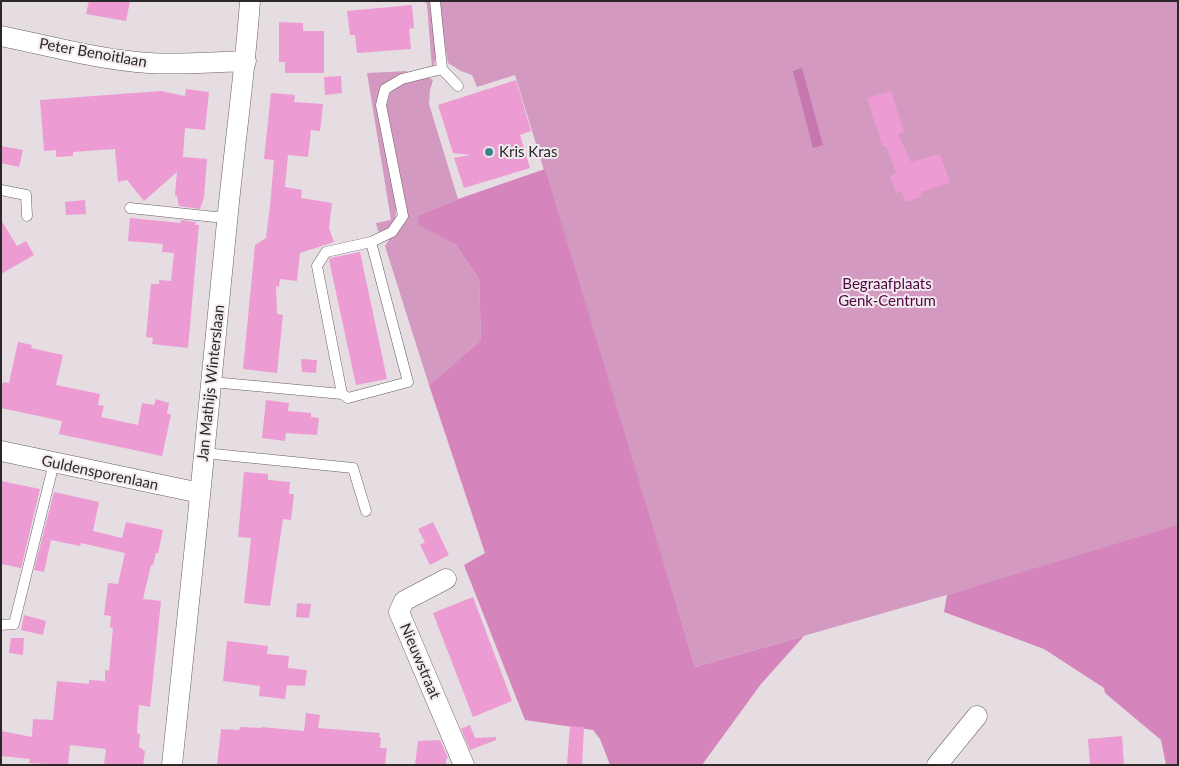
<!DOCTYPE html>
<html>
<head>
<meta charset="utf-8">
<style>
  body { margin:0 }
  #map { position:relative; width:1179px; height:766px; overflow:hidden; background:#e5dde2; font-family:Lato,sans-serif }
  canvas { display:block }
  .frame { position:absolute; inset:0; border:2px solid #2b282a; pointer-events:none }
</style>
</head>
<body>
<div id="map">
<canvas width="1179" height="766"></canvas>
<div class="frame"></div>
</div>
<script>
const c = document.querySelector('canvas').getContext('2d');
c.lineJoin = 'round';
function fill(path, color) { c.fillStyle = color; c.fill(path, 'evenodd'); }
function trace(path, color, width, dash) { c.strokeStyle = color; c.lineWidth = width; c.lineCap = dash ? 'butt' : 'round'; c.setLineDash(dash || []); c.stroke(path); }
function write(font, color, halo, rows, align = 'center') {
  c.font = font + ' Lato,sans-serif'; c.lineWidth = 4; c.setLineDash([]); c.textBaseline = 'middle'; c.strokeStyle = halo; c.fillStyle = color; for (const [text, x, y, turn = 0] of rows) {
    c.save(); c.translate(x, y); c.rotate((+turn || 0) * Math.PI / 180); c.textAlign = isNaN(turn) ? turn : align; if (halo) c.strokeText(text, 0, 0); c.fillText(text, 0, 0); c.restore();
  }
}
fill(new Path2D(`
  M423,1H430L436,50L434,67L432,69L427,4Z
  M439,1H1178V526L1013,576L695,667L515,75L477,87L472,75L461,71L448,63L445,46Z
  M408,71C391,79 384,82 377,100L396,205C396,219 396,227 382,233L378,231L376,223L391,220L367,73Z
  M428,77L433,80L430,90L429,104L458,199L417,216L419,224L456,245L479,279L481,340L429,385L385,246C394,230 404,234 407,210L384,105C393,82 406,82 428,77Z`), '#d399c0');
fill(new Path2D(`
  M545,169L695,667L804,636L761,684L702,765H610L600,739L593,730L525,720L464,565L485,553L429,385L481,340L479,279L456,245L419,225L417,216L458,199Z
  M1178,525V765H1166L1161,740L1105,693L1104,688L1044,649L944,612L947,595Z`), '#d585bc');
fill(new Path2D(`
  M802,68L823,145L813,148L793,71Z`), '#c677ae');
fill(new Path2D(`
  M89,1H130L126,21L86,14Z
  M412,5L414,28L409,29L411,49L357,53L355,35H350L347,11Z
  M279,22L303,23V31H324V73H285V62H279Z
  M341,76L342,93L325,95L324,77Z
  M516,80L531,131L520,135L530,168L464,188L454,158L470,155L453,153L438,105Z
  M186,89L209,92L205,130L185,128L183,157L207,159L204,197L200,209L179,206L177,196L175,195L177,172L144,201L127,180L118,182L115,149L73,152V156L56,157V150L44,151L40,100L161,91L185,96Z
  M891,91L904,132L898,134L911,162L940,154L950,183L921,192L922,197L905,202L902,191L896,193L890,176L896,173L886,146L883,147L867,98Z
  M271,93L295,95L294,102L323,104L320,131L311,130L308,157L288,155L285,187L302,190L301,198L332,203L329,228L334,242L300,253L297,281L280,279L279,287L276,286L277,314L283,315L277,373L243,369L255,245L266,238L270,206L274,160L264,159Z
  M1,146L23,150L19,167L1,163Z
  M85,200L86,214L66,215L65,202Z
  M130,218L181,223L180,220L196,222L195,225H199L188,348L152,344L153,338L146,337L151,284H159V280L171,281L174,253L162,252L163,244L128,241Z
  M1,220L17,246L26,241L34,255L1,274Z
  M360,252L387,379L356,385L329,260L330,258Z
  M18,342L32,345L31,348L63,355L56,385L100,394L98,405L104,406L101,417L138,425L142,403L154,405L156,399L169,403L167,413L171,415L162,456L59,434L62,421L1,408V391L3,382L9,383Z
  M301,359L317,360L316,373L302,372Z
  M266,400L289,403L288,411L311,413V417L319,418L317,435L286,433L285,441L262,438Z
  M244,472L268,474V480L290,482L289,494H294L291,520L283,519L270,606L244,603L251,538L238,537Z
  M1,481L40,489L21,568L1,564Z
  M54,492L99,502L93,531L122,538L126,522L163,530L158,553H156L153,565H151L143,599L161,601L150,707L139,705L137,733L140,734L139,747L145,751L143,765H104L106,749L70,745L68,765L29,763L30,759L1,756V731L32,737L33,719L53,720L57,681L89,684V680L105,681V670L109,671L113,628L110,627L111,616L104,615L108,583L118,584L125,553L81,543L80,546L51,540L44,572L34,570Z
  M433,522L449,555L430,565L420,545L425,542L418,529Z
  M473,597L512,701L473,717L433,613Z
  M297,603L311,604L309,618L296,617Z
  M24,615L46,621L43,635L21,630Z
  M11,638H24L23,655L9,653Z
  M227,641L268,646L267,654L289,656L288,668L307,670L305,686L287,685L285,699L259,696L260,686L223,681Z
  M306,713L320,715L318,728L380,733L379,737L381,738L380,748H387L385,765H217L221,729L239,730L240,727L261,728V727L304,731Z
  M470,725L475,738L496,737V740L470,750L461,729Z
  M570,726L584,727L582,765H567Z
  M1122,736L1124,765H1090L1088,739Z
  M440,740L448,758L446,759V765H415L418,741Z`), '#ed9bd3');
const service = new Path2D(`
  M442,69L458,86
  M1,190L26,195L27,216
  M130,208L215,217L228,215
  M371,242L392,232L403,216L381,105L385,89L402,79L442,69L435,1
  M212,382L342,394L348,398L408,382L371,242L326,252L317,266L342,394
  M204,453L353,468L366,511
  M1,625L14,624L54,463`);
const minor = new Path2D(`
  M1,36C50,46 100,60 149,63C181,65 214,62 246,61
  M1,451L200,493
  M446,579L404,601L399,612L464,765
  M172,765C192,581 210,396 228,212C235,142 245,72 250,1
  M937,765L977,716`);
trace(service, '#655e62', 11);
trace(minor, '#655e62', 21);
trace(service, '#fff', 10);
trace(minor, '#fff', 20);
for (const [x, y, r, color] of [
  [489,152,5,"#3c838d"]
]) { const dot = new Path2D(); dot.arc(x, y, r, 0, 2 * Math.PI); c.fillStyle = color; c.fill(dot); trace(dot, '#f2eaef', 2); }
write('15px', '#2b282a', '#f2eaef', [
  ["Peter Benoitlaan",93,53,10],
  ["Jan Mathijs Winterslaan",211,383,-84],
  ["Guldensporenlaan",100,473,12],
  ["Nieuwstraat",420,661,67]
]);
write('15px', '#2b282a', '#f2eaef', [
  ["Kris Kras",499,152]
], 'left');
write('15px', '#500740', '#f2eaef', [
  ["Begraafplaats",887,284],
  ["Genk-Centrum",887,301]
]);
</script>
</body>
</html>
